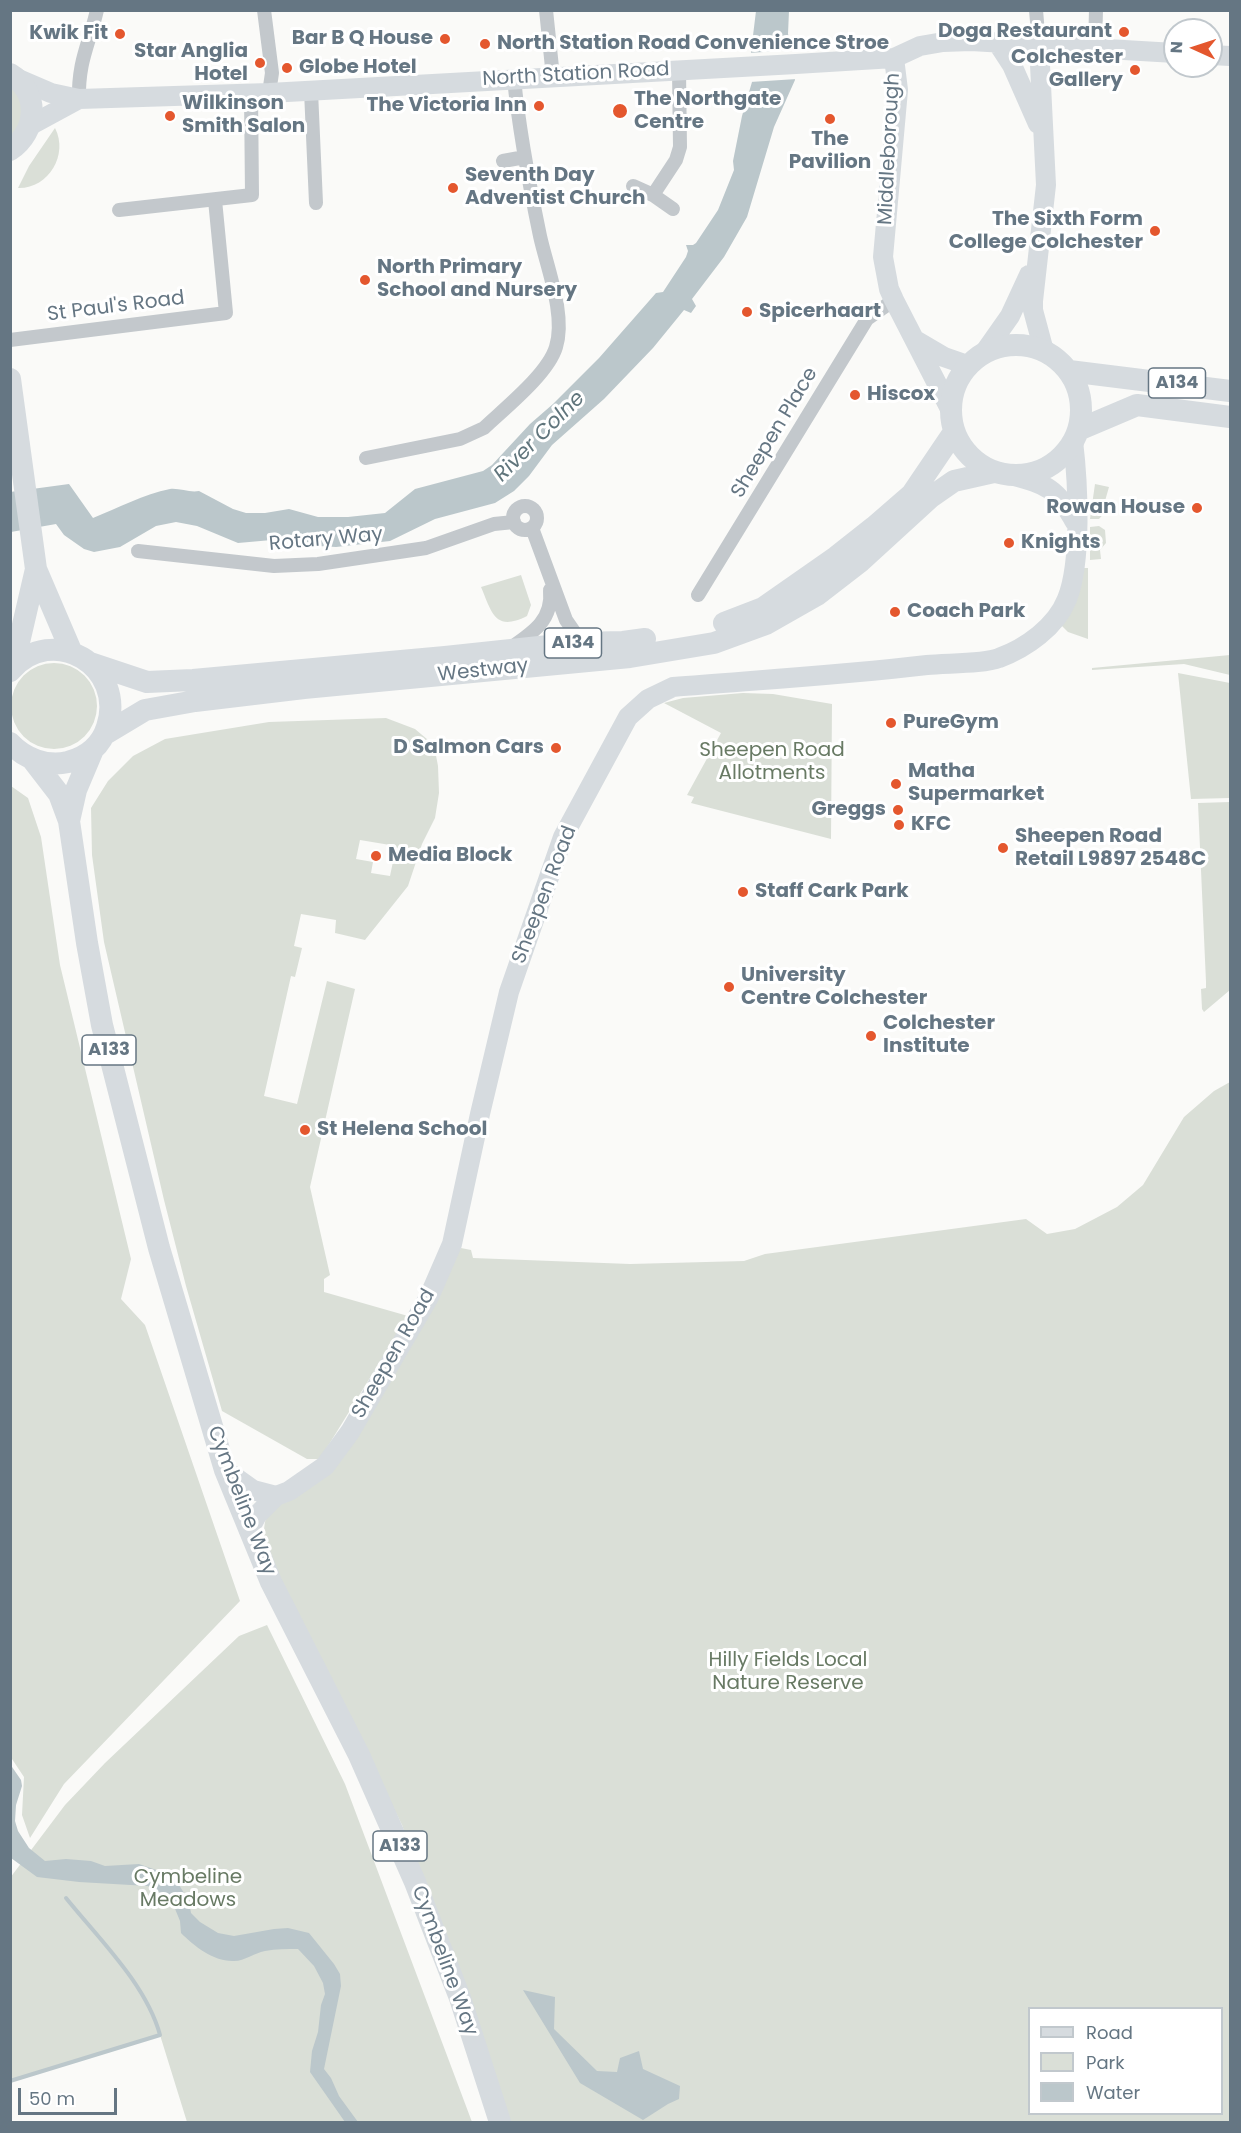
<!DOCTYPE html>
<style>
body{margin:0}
#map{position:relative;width:1241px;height:2133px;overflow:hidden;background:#fafaf8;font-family:Poppins,sans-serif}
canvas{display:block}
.frame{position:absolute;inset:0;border:12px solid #657683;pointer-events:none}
.legend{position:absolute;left:1028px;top:2007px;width:195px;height:108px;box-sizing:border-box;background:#fff;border:2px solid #c1c8cd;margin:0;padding:8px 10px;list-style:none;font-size:18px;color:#657683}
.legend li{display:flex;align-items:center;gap:12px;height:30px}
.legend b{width:30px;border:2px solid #c1c8cd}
.north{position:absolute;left:1163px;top:18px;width:60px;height:60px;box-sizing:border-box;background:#fff;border:2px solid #c1c8cd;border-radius:50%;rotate:273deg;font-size:16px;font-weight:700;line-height:24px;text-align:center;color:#657683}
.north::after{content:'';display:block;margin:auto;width:21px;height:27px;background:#e4572e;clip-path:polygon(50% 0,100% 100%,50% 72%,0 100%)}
.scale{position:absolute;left:18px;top:2088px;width:99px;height:27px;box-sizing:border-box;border:3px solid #657683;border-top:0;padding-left:8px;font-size:18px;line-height:21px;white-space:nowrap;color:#657683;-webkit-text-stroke:4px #fff;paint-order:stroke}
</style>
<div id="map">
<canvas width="1241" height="2133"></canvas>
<div class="frame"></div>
<ul class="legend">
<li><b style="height:8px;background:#d6dbdf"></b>Road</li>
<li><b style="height:16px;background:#dadfd7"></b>Park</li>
<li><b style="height:16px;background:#bbc7cb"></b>Water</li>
</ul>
<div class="north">N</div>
<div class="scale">50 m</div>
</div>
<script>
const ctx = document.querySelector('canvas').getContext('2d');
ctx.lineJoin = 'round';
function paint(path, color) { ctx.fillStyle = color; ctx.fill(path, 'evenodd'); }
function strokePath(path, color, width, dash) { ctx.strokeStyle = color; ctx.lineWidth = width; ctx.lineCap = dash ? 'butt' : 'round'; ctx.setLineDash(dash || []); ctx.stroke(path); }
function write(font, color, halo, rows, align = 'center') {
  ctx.font = font + ' Poppins,sans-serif'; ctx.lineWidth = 6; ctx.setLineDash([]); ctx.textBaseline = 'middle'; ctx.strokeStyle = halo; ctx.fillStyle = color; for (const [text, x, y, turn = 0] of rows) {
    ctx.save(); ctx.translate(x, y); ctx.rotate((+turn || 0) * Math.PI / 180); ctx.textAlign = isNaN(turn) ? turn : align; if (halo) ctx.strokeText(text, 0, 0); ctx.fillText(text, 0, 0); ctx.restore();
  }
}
const green = new Path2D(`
 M11,85c16,21 16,31 0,52z
 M55,128c14,27 -7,61 -37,60l11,-22z
 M1095,484l14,3 -4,14 1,10 -7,8h-9z
 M1099,526l6,4 1,13 -6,7 1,9 -11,1v-33z
 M1082,568h6v71l-20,-7 -10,-10z
 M521,575l10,30 -4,11c-32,16 -35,-3 -46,-29z
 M1230,655v20l-46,-11 -92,6v-2z
 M11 706a43 43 0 1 1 86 0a43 43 0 1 1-86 0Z
 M1178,673l52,10v115l-39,1z
 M743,693l30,1 59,10 -1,135 -140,-36 3,-6 -7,-2 34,-62 -57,-30 19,-5z
 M386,718l29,11 19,16 4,21 1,27 -4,25 -13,26 -14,42 -43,54 -30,-7 1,-13 -35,-6 -7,32 8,2 -7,29 -4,-1 -27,120 33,8 30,-123 28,8 -45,198 20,88 -6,4v13l84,24 -88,143h-13l-85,-48 -36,-125 -22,-86 -60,-258 -12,-87 -1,-47 17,-27 25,-25 32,-17 104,-17zM360,840l30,5 -1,6 6,1 -5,24 -19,-3 2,-11 -17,-3z
 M11,786l17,12 13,39 19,128 71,294 -10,40 24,26 95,276 -176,183 -34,54 -8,-23 2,-38 -14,-21z
 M1230,802v188l-26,22 -2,-3 -1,-20 5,-1v-6l-8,-179z
 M1230,1082v1040h-724l-104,-297 -138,-280c-1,-37 5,-38 36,-53l161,-244 10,2 2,8 157,6 114,-3 21,-7 261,-35 21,15 28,-5 42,-22 26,-22 41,-68 30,-26zM1030,2008h192v106h-192z
 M267,1625l78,159 127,338h-285l-27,-87 -149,46 -1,-203 55,-73 40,-42 134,-127z`);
const water = new Path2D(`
 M756,11h33l-1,23 5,15 2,31 -21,47 -27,90 -23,40 -32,42 4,7 -5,7 -7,-3 -31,38 -49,51 -52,46 -23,31 -15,15 -19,12 -60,16 -45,22 -54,6 -18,-1 -35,-7 -45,4 -41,-17 -21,-4 -20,4 -36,21 -26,5 -10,-3 -20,-14 -8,-11 -45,8 -1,-40 59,-8 24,34c25,-10 51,-24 77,-29 10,-1 20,4 29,2l34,18 13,4h19l24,-4 29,8h30l37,-4 30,-24 68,-18 9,-6 38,-41 23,-20 46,-46 57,-65 7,-1 23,-35 2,-6 -2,-6h7l3,-2 22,-33 16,-40 -1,-9 9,-45 10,-34 -1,-30z
 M10,1764l11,16 1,6 -6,19 -1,16 3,10 11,17 16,13 21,-2 25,2 14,5 34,-2 26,9 14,12 10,16 2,12 9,9 18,11 16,3 40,-7 14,-1 21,5 25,31 6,10 1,12 -17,83 7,9 8,18 19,26h-13l-35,-50 2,-21 6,-19 3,-27 4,-11 -2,-11 -9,-17 -16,-17c-11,0 -22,0 -33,2 -11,2 -20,10 -31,10 -20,1 -40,-15 -53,-28l-1,-12 -9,-22 -23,-13 -69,-4 -42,-5 -26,-19z
 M523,1990l32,7 -1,32 43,42 20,1 3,-14 19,-7 4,18 37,17 -1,13 -11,5 -25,16 -63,-37z`);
const pier = new Path2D(`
 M795,50l2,29 -47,3 -2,-29z`);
const stream = new Path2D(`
 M10,2081l150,-46c-14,-51 -61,-96 -94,-137`);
const street = new Path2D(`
 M264,10l8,63 -3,20
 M546,10l7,67
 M1036,10l3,35
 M1095,47l1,-37
 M311,91l5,112
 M79,99c-1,-38 10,-54 18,-89
 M503,161l22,-4
 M633,186l20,9 20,14
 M653,195l23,-35 4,-13 -1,-77
 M119,210l133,-15 -1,-102
 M10,340l216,-27 -11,-113
 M366,458l94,-19 24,-11c21,-20 64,-54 72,-81 10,-32 -9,-79 -16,-111 -11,-53 -21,-105 -26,-158
 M513 518a12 12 0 1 1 24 0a12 12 0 1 1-24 0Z
 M532,528l34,92 9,13 13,9
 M138,551l136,15 44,-2 108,-16 68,-24 20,-2
 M698,595l169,-276 27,-19
 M512,647c22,-15 41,-28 38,-57`);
const secondary = new Path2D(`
 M997,42l15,23 26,59
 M1039,45l7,140 -13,116v9l11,41
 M1211,55l19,1
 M894,58l4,32 -15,167 6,32 5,11 56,109
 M16,78l35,15 28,6 190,-6 527,-29 98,-6 26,-12 23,-4 28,-1 204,12
 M31,125l48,-26
 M915,340l29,17 23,8
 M984,353l26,-37 19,-41
 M1011,475c37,10 45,13 64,47
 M225,1470l28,20 23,6
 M249,1530l8,-15 19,-19 13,-5 36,-25 25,-34 79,-135 23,-53 28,-130 29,-122 54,-155 65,-120 20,-18 25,-12c85,-7 170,-12 254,-22 19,-2 57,-1 72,-7 27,-10 57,-31 68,-59 15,-37 11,-117 6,-158`);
const primary = new Path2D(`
 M10,74c30,18 28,57 0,76
 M951 410a65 65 0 1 1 130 0a65 65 0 1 1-130 0Z
 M1069,371l161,20
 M10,379l26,190 36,84
 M1078,430l59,-25 93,12
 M724,623l39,-15 73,-51 38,-30 38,-33 42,-62
 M90,663l57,19 46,-2 252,-23 132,-14 46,-1 22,-3
 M13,668l23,-99
 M10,671c43,-50 117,-4 97,56 -6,19 -20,30 -39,35 -21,5 -43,-3 -58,-19
 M105,734l40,-24 50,-9 109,-13 326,-31 84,-14 52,-19 51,-29 44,-34 70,-64 23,-16 40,-9
 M32,759l27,35 10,27 18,122 15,82 57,223 66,222 46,112 88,173 56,127 45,116 40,124
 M69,821l7,-31 16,-38`);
const markers = [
 [1124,32,6,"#e4572e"],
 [120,34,6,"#e4572e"],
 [445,39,6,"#e4572e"],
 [485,44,6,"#e4572e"],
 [260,63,6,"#e4572e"],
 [287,68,6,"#e4572e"],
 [1135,70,6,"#e4572e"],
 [539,106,6,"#e4572e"],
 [620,111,8,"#e4572e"],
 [170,116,6,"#e4572e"],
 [830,119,6,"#e4572e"],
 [453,188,6,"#e4572e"],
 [1155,231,6,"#e4572e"],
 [365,280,6,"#e4572e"],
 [747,312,6,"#e4572e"],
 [855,395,6,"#e4572e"],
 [1197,508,6,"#e4572e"],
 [1009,543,6,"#e4572e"],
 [895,612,6,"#e4572e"],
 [891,723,6,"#e4572e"],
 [556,748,6,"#e4572e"],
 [896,784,6,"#e4572e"],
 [898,810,6,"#e4572e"],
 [899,825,6,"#e4572e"],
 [1003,848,6,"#e4572e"],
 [376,856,6,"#e4572e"],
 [743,892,6,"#e4572e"],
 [729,987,6,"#e4572e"],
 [871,1036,6,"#e4572e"],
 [305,1130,6,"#e4572e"]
];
const shields = [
 [1177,383,57],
 [573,643,57],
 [109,1050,54],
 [400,1846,54]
];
const shieldNames = [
 ["A134",1177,383],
 ["A134",573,643],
 ["A133",109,1050],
 ["A133",400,1846]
];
const poiNames = [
 ["Doga Restaurant",1112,32,"right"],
 ["Kwik Fit",108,34,"right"],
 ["Bar B Q House",433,39,"right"],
 ["North Station Road Convenience Stroe",497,44],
 ["Star Anglia",248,52,"right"],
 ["Hotel",248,75,"right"],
 ["Colchester",1123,58,"right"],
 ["Gallery",1123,81,"right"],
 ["Globe Hotel",299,68],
 ["The Northgate",634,100],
 ["Centre",634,123],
 ["Wilkinson",182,104],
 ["Smith Salon",182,127],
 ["The Victoria Inn",527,106,"right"],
 ["The",830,140,"center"],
 ["Pavilion",830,163,"center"],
 ["Seventh Day",465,176],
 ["Adventist Church",465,199],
 ["The Sixth Form",1143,220,"right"],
 ["College Colchester",1143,243,"right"],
 ["North Primary",377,268],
 ["School and Nursery",377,291],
 ["Spicerhaart",759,312],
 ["Hiscox",867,395],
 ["Rowan House",1185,508,"right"],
 ["Knights",1021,543],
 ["Coach Park",907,612],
 ["PureGym",903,723],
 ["D Salmon Cars",544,748,"right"],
 ["Matha",908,772],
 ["Supermarket",908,795],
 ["Greggs",886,810,"right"],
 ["KFC",911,825],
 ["Sheepen Road",1015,837],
 ["Retail L9897 2548C",1015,860],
 ["Media Block",388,856],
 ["Staff Cark Park",755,892],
 ["University",741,976],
 ["Centre Colchester",741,999],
 ["Colchester",883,1024],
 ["Institute",883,1047],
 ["St Helena School",317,1130]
];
const streetNames = [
 ["North Station Road",576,75,-3],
 ["Middleborough",890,149,-87],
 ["St Paul's Road",116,307,-7],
 ["Sheepen Place",775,433,-59],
 ["Rotary Way",326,540,-5],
 ["Westway",483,671,-6],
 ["Sheepen Road",545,895,-69],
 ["Sheepen Road",394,1354,-60],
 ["Cymbeline Way",241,1501,69],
 ["Cymbeline Way",444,1961,70]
];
const parkNames = [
 ["Sheepen Road",772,751],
 ["Allotments",772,774],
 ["Hilly Fields Local",788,1661],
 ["Nature Reserve",788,1684],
 ["Cymbeline",188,1878],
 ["Meadows",188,1901]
];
const waterNames = [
 ["River Colne",540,437,-45]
];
paint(green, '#dadfd7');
paint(water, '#bbc7cb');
paint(pier, '#fafaf8');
strokePath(stream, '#bbc7cb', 4);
strokePath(street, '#c3c8cc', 14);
strokePath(secondary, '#d6dbdf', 20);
strokePath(primary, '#d6dbdf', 22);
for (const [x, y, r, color] of markers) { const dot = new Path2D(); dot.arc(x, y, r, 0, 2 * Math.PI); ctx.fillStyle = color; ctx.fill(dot); strokePath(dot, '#fff', 2); }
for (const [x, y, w] of shields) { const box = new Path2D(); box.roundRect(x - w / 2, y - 15, w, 30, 4.5); ctx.fillStyle = '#fff'; ctx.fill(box); strokePath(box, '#657683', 1.5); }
write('bold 18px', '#657683', null, shieldNames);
write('bold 20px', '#657683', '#fff', poiNames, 'left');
write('20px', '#657683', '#fff', streetNames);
write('20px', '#687a64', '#fff', parkNames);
write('italic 21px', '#60757c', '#fff', waterNames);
</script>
